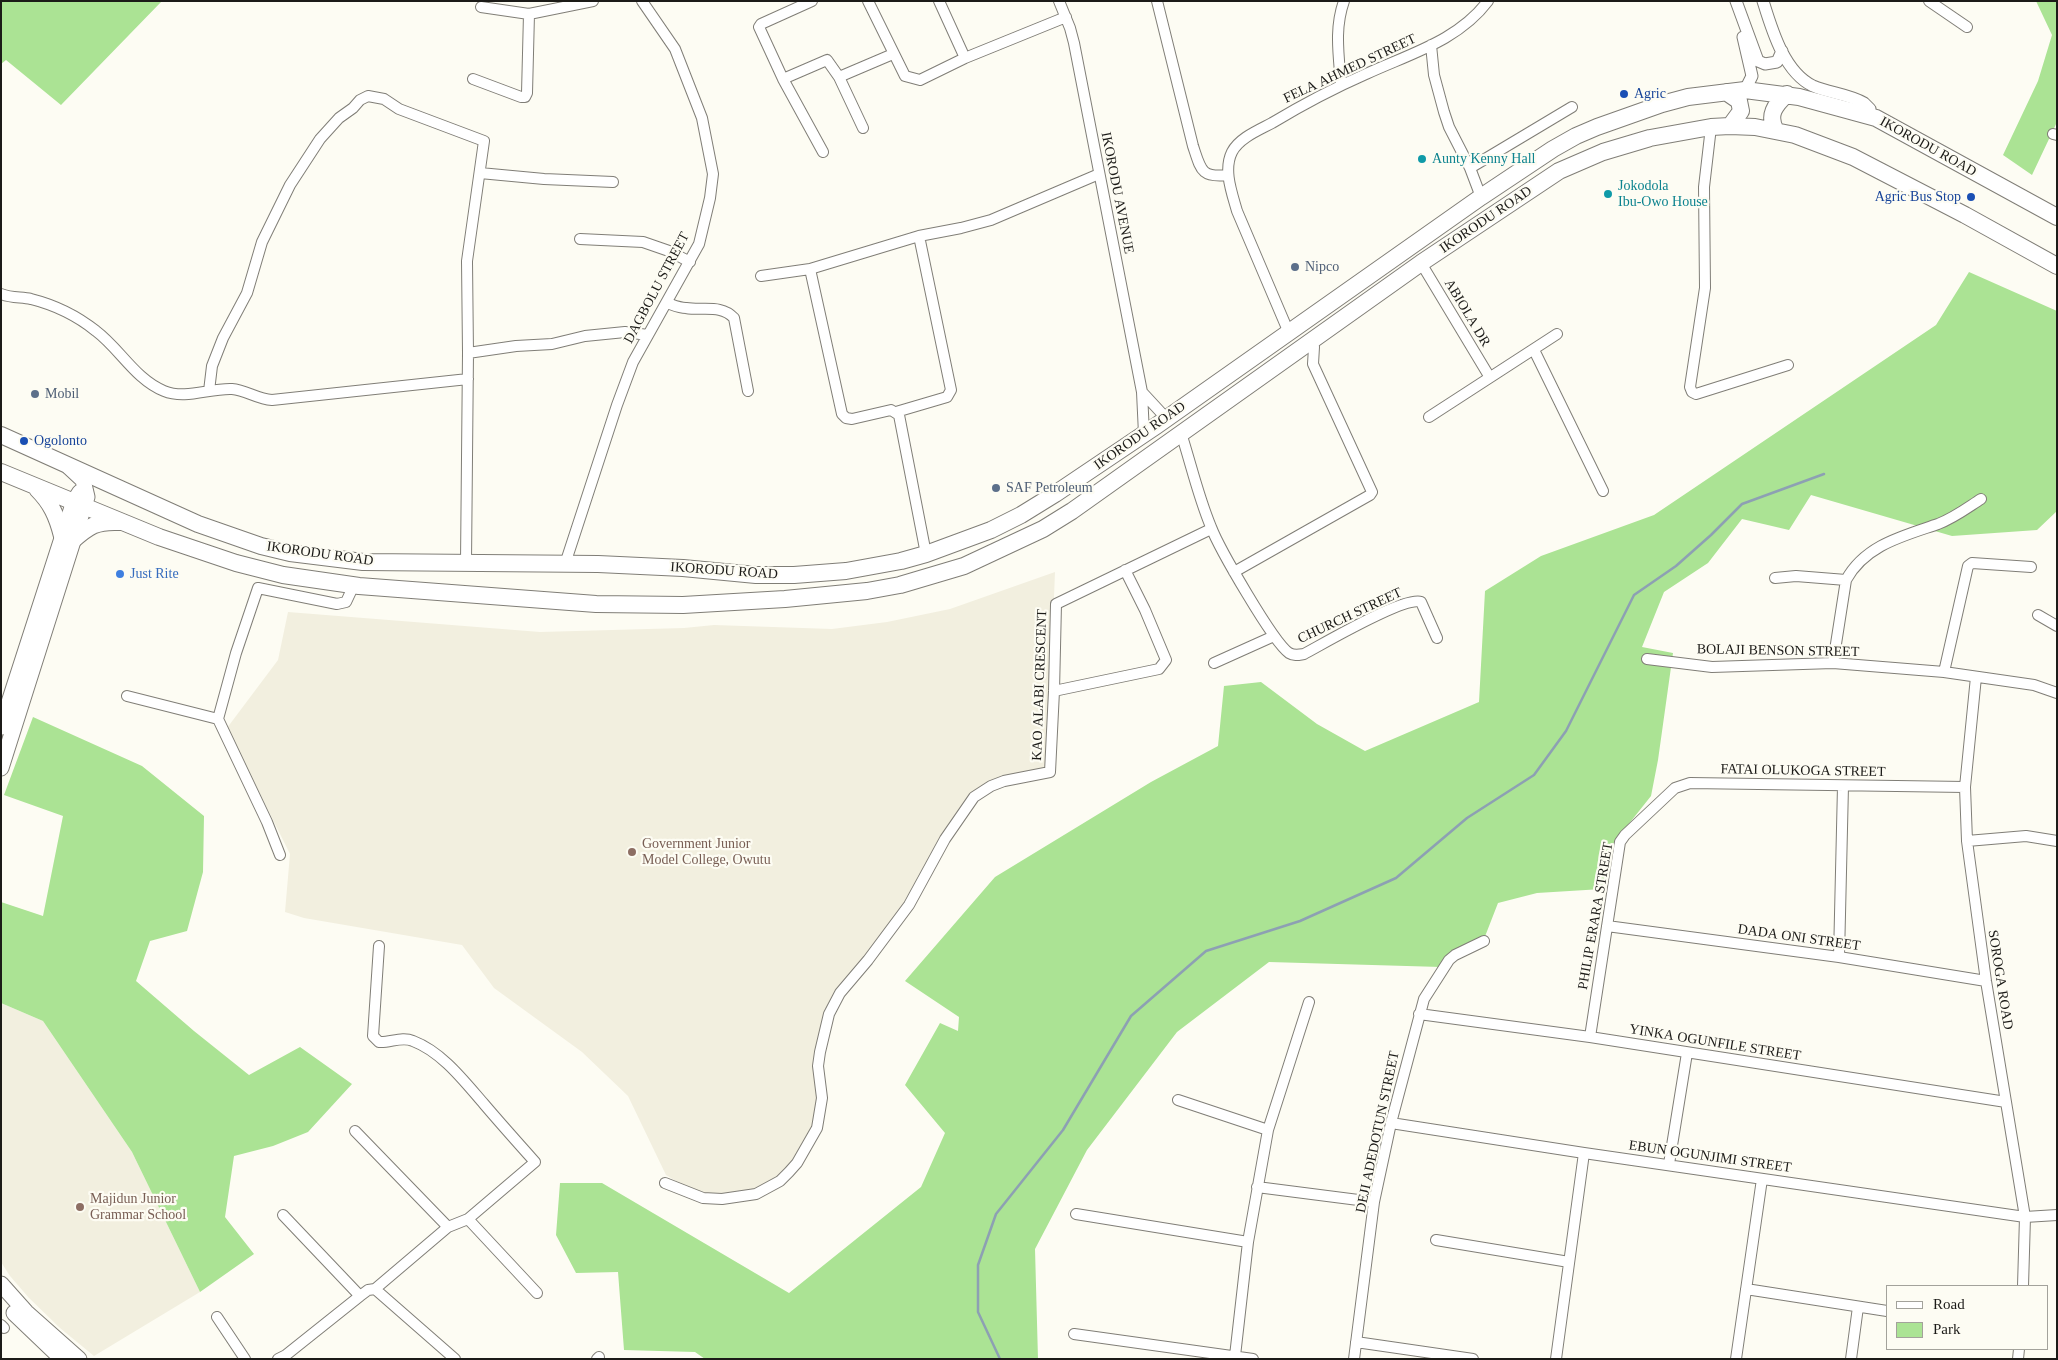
<!DOCTYPE html>
<style>
body{margin:0}
#map{position:relative;width:2058px;height:1360px;overflow:hidden;background:#fdfcf3;font-family:"Times New Roman",serif}
canvas{display:block}
.frame{position:absolute;inset:0;border:2px solid #1c1b18;pointer-events:none}
.legend{position:absolute;left:1886px;top:1285px;width:162px;height:65px;box-sizing:border-box;background:#fdfcf3;border:1px solid #a3a29b;margin:0;padding:6px 9px;list-style:none;font-size:15px;color:#1c1b18}
.legend li{display:flex;align-items:center;gap:10px;height:25px}
.legend b{width:25px;border:1px solid #a3a29b}
</style>
<div id="map">
<canvas width="2058" height="1360"></canvas>
<div class="frame"></div>
<ul class="legend">
<li><b style="height:6px;background:#fff"></b>Road</li>
<li><b style="height:14px;background:#abe394"></b>Park</li>
</ul>
</div>
<script>
const ctx = document.querySelector('canvas').getContext('2d');
ctx.lineJoin = 'round';
function paint(path, color) { ctx.fillStyle = color; ctx.fill(path, 'evenodd'); }
function strokePath(path, color, width, dash) { ctx.strokeStyle = color; ctx.lineWidth = width; ctx.lineCap = dash ? 'butt' : 'round'; ctx.setLineDash(dash || []); ctx.stroke(path); }
function write(font, color, halo, rows, align = 'center') {
  ctx.font = font + ' "Times New Roman",serif'; ctx.lineWidth = 4.5; ctx.setLineDash([]); ctx.textBaseline = 'middle'; ctx.strokeStyle = halo; ctx.fillStyle = color; for (const [text, x, y, turn = 0] of rows) {
    ctx.save(); ctx.translate(x, y); ctx.rotate((+turn || 0) * Math.PI / 180); ctx.textAlign = isNaN(turn) ? turn : align; if (halo) ctx.strokeText(text, 0, 0); ctx.fillText(text, 0, 0); ctx.restore();
  }
}
const built = new Path2D(`
 M1055,572l-8,199 -60,12 -22,18 -54,94 -83,114 -10,94 -6,25 -11,23 -13,18 -16,13 -20,9 -21,3 -25,-1 -24,-8 -16,-10 -38,-79 -46,-44 -88,-64 -32,-43 -158,-27 -19,-6 5,-58 -63,-126 51,-68 10,-48 252,20 144,-4 30,-3 118,4 55,-7 63,-13z
 M1,1003l42,18 89,131 68,140 -106,64 -34,-28 -31,-30 -19,-22 -9,-14z`);
const green = new Path2D(`
 M1,1h161l-101,104 -55,-45 -5,4z
 M2036,1h21v121l-25,53 -29,-20 35,-74 14,-46z
 M1969,272l88,39v200l-20,19 -85,6 -141,-41 -22,35 -47,-11 -34,44 -44,29 -22,55 31,6 -15,107 -7,36 -39,49 -10,44 -65,4 -39,10 -14,36 -43,28 -172,-5 -92,70 -90,118 -52,99 3,110h-333l-10,-7 -71,-2 -6,-78 -42,1 -20,-38 4,-52h42l187,110 132,-106 24,-54 -40,-48 35,-62 18,8 1,-14 -54,-36 90,-104 156,-95 67,-36 6,-60 37,-4 56,42 48,27 114,-49 6,-111 56,-35 113,-41 282,-190z
 M33,717l109,49 62,50 -1,56 -16,59 -37,10 -14,40 58,50 55,44 51,-28 52,37 -44,48 -35,14 -39,10 -9,61 29,37 -54,38 -68,-140 -89,-131 -42,-18v-101l42,14 20,-100 -59,-21z`);
const stream = new Path2D(`
 M1000,1359l-22,-47v-47l18,-51 67,-84 68,-114 75,-65 94,-30 96,-43 71,-60 67,-43 32,-44 68,-136 42,-29 35,-31 31,-31 82,-30`);
const minor = new Path2D(`
 M812,1l-51,23 -2,3 24,52 40,73
 M868,1l37,75 15,4 45,-22 101,-41
 M939,1l26,57
 M1059,1l11,27 4,15 68,349 2,42
 M1157,1l36,145c8,24 8,32 35,29
 M1929,1l38,26
 M481,7l48,7 64,-13
 M1431,45l3,30 10,37 5,15 21,41 11,29
 M839,77l24,51
 M473,79l48,18h4l2,-4 2,-79
 M783,79l44,-19 12,17 54,-23
 M1341,85c-2,-29 -7,-56 3,-84
 M1711,127l-7,60 1,101 -15,99 2,5 4,2 92,-29
 M2053,134l4,1
 M1470,168l102,-61
 M480,173l64,6 69,3
 M580,239l63,3 26,9 21,11
 M1421,263l68,113
 M810,269l32,145 4,4 6,1 39,-9 8,5 27,139
 M761,276l49,-7 109,-33 42,-8 30,-8 108,-46
 M1,294c10,4 20,3 30,5 24,6 45,16 65,32 24,18 39,48 68,60 22,9 45,-3 68,-2 14,1 25,10 40,11l196,-21
 M667,303c6,2 12,5 19,5 17,3 35,-4 48,10l14,73
 M1289,333l-52,-122c-5,-18 -14,-41 -5,-59 7,-14 27,-22 40,-29 30,-18 62,-35 94,-49 43,-20 92,-33 122,-73
 M1534,350l69,141
 M468,353l48,-7 36,-2 33,-8 40,-4 23,3
 M209,391l3,-25 11,-28 24,-45 15,-51 28,-57 30,-46 19,-21 14,-10 7,-8 8,-4 16,3 15,10 85,32 -17,120 1,92 -2,209
 M1142,392l24,26
 M896,412l51,-15 4,-7 -32,-154
 M1429,417l128,-83
 M1181,433c10,31 17,63 30,94 8,21 62,115 78,126 5,3 9,2 15,1 19,-10 100,-58 117,-52l16,36
 M565,564l52,-159 16,-43 66,-118 11,-46 3,-24 -11,-56 -27,-69 -33,-48
 M1234,572l136,-77 2,-3 -59,-128 1,-17 -3,-7
 M1775,578l21,-2 50,4c19,-35 57,-44 92,-56 16,-6 29,-16 43,-25
 M2038,615l19,11
 M1647,659l65,8 121,-4 111,9 90,13 23,8
 M1214,663l60,-27
 M1833,663l13,-83
 M1944,672l24,-106 4,-3 59,4
 M1976,677l-11,110 2,54 19,140 39,236 -2,69
 M1054,691l105,-22 7,-9 -21,-50 -20,-40
 M127,696l91,23 18,-66 22,-65 79,16 9,-2 8,-17
 M218,719l49,103 13,33
 M1967,841l59,-5 31,5
 M1607,926l232,31 147,24
 M1839,957l4,-171
 M1419,1014l171,23 416,65
 M1590,1037l30,-195 5,-7 50,-47 15,-5 275,4
 M1178,1100l90,30
 M1391,1123l193,30 441,64 32,-2
 M355,1131l93,96
 M1669,1164l18,-111
 M665,1183l38,15 19,1 34,-5 24,-13 9,-9 8,-9 20,-35 5,-30 -4,-32 2,-14 9,-38 11,-21 28,-33 41,-55 36,-66 29,-42 17,-11 13,-5 46,-9 4,-81 2,-87 155,-75
 M1257,1187l117,15
 M1076,1214l172,28
 M283,1215l77,81
 M468,1219l69,74
 M1436,1240l133,22
 M375,1289l80,70
 M1746,1289l141,22
 M217,1317l28,42
 M1,1325l3,3
 M1074,1334l179,25
 M1356,1342l117,17
 M1235,1356l13,-114 20,-112 41,-128
 M278,1359l8,-4 74,-59 8,-6 7,-1 73,-62 20,-8 67,-57c-17,-19 -34,-38 -51,-58 -20,-23 -42,-52 -71,-63 -11,-5 -23,2 -34,1l-6,-6 6,-90
 M597,1359l2,-2
 M1354,1359l20,-157 17,-79 33,-124 25,-39 6,-5 29,-14
 M1556,1359l28,-206
 M1736,1359l26,-180
 M1851,1359l7,-52
 M2018,1359l1,-10`);
const tertiary = new Path2D(`
 M1736,1l22,60 7,3 12,-2 5,-11
 M1763,1c9,29 21,71 50,85 16,7 35,8 51,17l6,6 -1,7
 M1743,37l9,39 -7,14`);
const primary = new Path2D(`
 M1,727l73,-226 6,-9
 M1,768l86,-271 -4,-17 -14,-13
 M1,1284l25,28 53,47
 M14,1313l48,46`);
const trunk = new Path2D(`
 M1726,92l13,9 2,10 -11,15
 M1776,131c-9,-16 -1,-26 11,-37
 M1,435l197,89 63,22 29,7 73,9 235,2 85,4 73,7h38l52,-4 55,-10 25,-7 65,-24 30,-15 34,-21 101,-68 325,-229 72,-48 23,-13 21,-9 65,-23 26,-7 57,-7 54,7 77,21 181,99
 M1,472l158,65 77,26 47,12 76,11 237,18 87,1 102,-6 82,-8 33,-6 64,-19 79,-37 29,-18 349,-248 138,-92 44,-19 47,-14 61,-11 19,-1 25,1 40,8 58,22 112,58 92,51
 M37,489c14,14 20,27 25,47
 M72,541c17,-15 24,-20 47,-19`);
const markers = [
 [1624,94,5,"#1a4fb4"],
 [1422,159,5,"#0f9aa8"],
 [1608,194,5,"#0f9aa8"],
 [1971,197,5,"#1a4fb4"],
 [1295,267,5,"#5c6f8a"],
 [35,394,5,"#5c6f8a"],
 [24,441,5,"#1a4fb4"],
 [996,488,5,"#5c6f8a"],
 [120,574,5,"#3f7fe0"],
 [632,852,5,"#8d6e63"],
 [80,1207,5,"#8d6e63"]
];
const streetNames = [
 ["FELA AHMED STREET",1350,69,-25],
 ["IKORODU ROAD",1928,147,29],
 ["IKORODU AVENUE",1117,193,79],
 ["IKORODU ROAD",1486,220,-34],
 ["DAGBOLU STREET",657,288,-62],
 ["ABIOLA DR",1467,313,59],
 ["IKORODU ROAD",1140,436,-35],
 ["IKORODU ROAD",320,554,8],
 ["IKORODU ROAD",724,571,4],
 ["CHURCH STREET",1350,616,-25],
 ["BOLAJI BENSON STREET",1778,651,1],
 ["KAO ALABI CRESCENT",1040,685,-88],
 ["FATAI OLUKOGA STREET",1803,771,1],
 ["PHILIP ERARA STREET",1596,916,-80],
 ["DADA ONI STREET",1799,938,8],
 ["SOROGA ROAD",2000,980,81],
 ["YINKA OGUNFILE STREET",1715,1043,9],
 ["DEJI ADEDOTUN STREET",1378,1132,-78],
 ["EBUN OGUNJIMI STREET",1710,1157,8]
];
const transitNames = [
 ["Agric",1634,94],
 ["Agric Bus Stop",1961,197,"right"],
 ["Ogolonto",34,441]
];
const cultureNames = [
 ["Aunty Kenny Hall",1432,159],
 ["Jokodola",1618,186],
 ["Ibu-Owo House",1618,202]
];
const serviceNames = [
 ["Nipco",1305,267],
 ["Mobil",45,394],
 ["SAF Petroleum",1006,488]
];
const shopNames = [
 ["Just Rite",130,574]
];
const educationNames = [
 ["Government Junior",642,844],
 ["Model College, Owutu",642,860],
 ["Majidun Junior",90,1199],
 ["Grammar School",90,1215]
];
paint(built, '#f2efdf');
paint(green, '#abe394');
strokePath(stream, '#8da0b3', 2.5);
strokePath(minor, '#807e77', 12);
strokePath(tertiary, '#807e77', 13);
strokePath(primary, '#807e77', 17);
strokePath(trunk, '#807e77', 18);
strokePath(minor, '#fff', 10);
strokePath(tertiary, '#fff', 11);
strokePath(primary, '#fff', 15);
strokePath(trunk, '#fff', 16);
for (const [x, y, r, color] of markers) { const dot = new Path2D(); dot.arc(x, y, r, 0, 2 * Math.PI); ctx.fillStyle = color; ctx.fill(dot); strokePath(dot, '#fdfcf3', 2); }
write('14px', '#1c1b18', '#fdfcf3', streetNames);
write('14px', '#164399', '#fdfcf3', transitNames, 'left');
write('14px', '#0d838f', '#fdfcf3', cultureNames, 'left');
write('14px', '#4e5e75', '#fdfcf3', serviceNames, 'left');
write('14px', '#366cbe', '#fdfcf3', shopNames, 'left');
write('14px', '#785e54', '#fdfcf3', educationNames, 'left');
</script>
